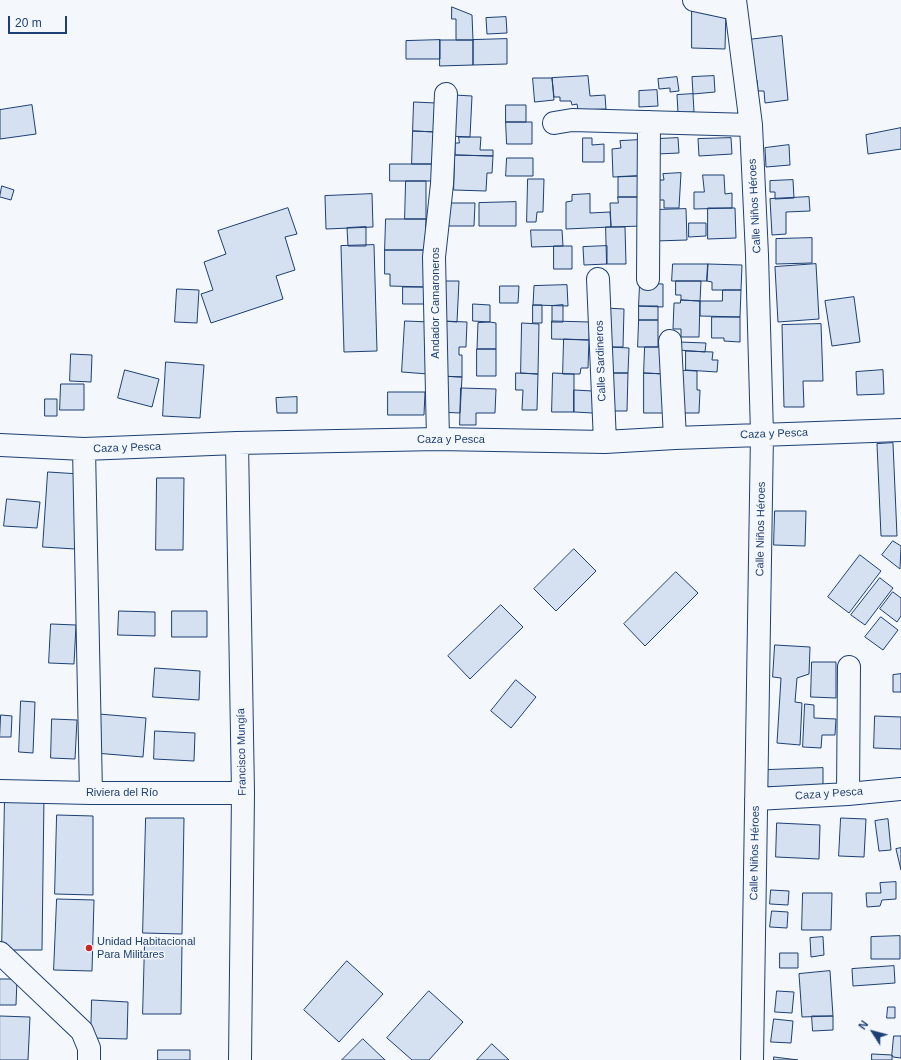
<!DOCTYPE html>
<meta charset="utf-8">
<style>
body{margin:0}
#map{position:relative;width:901px;height:1060px;overflow:hidden;background:#f4f7fb;font-family:Helvetica,sans-serif}
canvas{display:block}
.north{position:absolute;left:853px;top:1012px;width:40px;height:40px;-webkit-text-stroke:3px #f4f7fb;paint-order:stroke;rotate:306deg;font-size:11px;font-weight:700;line-height:16px;text-align:center;color:#1d3f73}
.north::after{content:'';display:block;margin:auto;width:14px;height:18px;background:#1d3f73;clip-path:polygon(50% 0,100% 100%,50% 72%,0 100%)}
.scale{position:absolute;left:8px;top:16px;width:59px;height:18px;box-sizing:border-box;border:2px solid #1d3f73;border-top:0;padding-left:5px;font-size:12px;line-height:14px;white-space:nowrap;color:#1d3f73;-webkit-text-stroke:3px #f4f7fb;paint-order:stroke}
</style>
<div id="map">
<canvas width="901" height="1060"></canvas>
<div class="north">N</div>
<div class="scale">20 m</div>
</div>
<script>
const ctx = document.querySelector('canvas').getContext('2d');
ctx.lineJoin = 'round';
function paint(path, color) { ctx.fillStyle = color; ctx.fill(path, 'evenodd'); }
function strokePath(path, color, width, dash) { ctx.strokeStyle = color; ctx.lineWidth = width; ctx.lineCap = dash ? 'butt' : 'round'; ctx.setLineDash(dash || []); ctx.stroke(path); }
function write(font, color, halo, rows, align = 'center') {
  ctx.font = font + ' Helvetica,sans-serif'; ctx.lineWidth = 3; ctx.setLineDash([]); ctx.textBaseline = 'middle'; ctx.strokeStyle = halo; ctx.fillStyle = color; for (const [text, x, y, turn = 0] of rows) {
    ctx.save(); ctx.translate(x, y); ctx.rotate((+turn || 0) * Math.PI / 180); ctx.textAlign = isNaN(turn) ? turn : align; if (halo) ctx.strokeText(text, 0, 0); ctx.fillText(text, 0, 0); ctx.restore();
  }
}
const building = new Path2D(`
 M452,7l20,8 1,25h-17v-21h-4z
 M692,9h34l-1,40 -33,-1z
 M506,17l1,16 -20,1 -1,-16z
 M782,36l6,64 -23,3 -1,-12h-6l-1,-11 -6,1 -4,-41z
 M507,39v25l-34,1v-25z
 M440,40v19h-34v-18z
 M440,40h33v25l-33,1z
 M588,76l2,20 15,-1 1,14 -28,1 -1,-6 -5,1 -1,-4h-11v-4h-6l-2,-19z
 M714,76l1,16 -22,2 -1,-17z
 M677,77l2,14 -9,1v-4l-11,1 -1,-10z
 M533,78h19l2,22 -19,2z
 M657,90l1,16 -19,1v-16z
 M693,94l1,18 -16,1 -1,-18z
 M455,95l17,1 -2,41 -22,-1z
 M414,102l22,1v29l-23,-1z
 M32,105l4,29 -36,5v-29z
 M506,105h20v17h-20z
 M506,122h26v22h-25z
 M901,128v21l-33,5 -2,-19z
 M413,131l23,1v32h-24z
 M459,137h22l-1,13h13v6l-38,-1v-12h4z
 M583,138h9v7l12,-1v18h-21z
 M678,138l1,15 -22,1v-15z
 M731,138l1,16 -33,2 -1,-17z
 M640,140v36l-27,1 -1,-28 9,-1 -1,-7z
 M789,145l1,20 -24,2 -1,-19z
 M455,155l38,1 -1,17h-5l-1,18 -32,-1z
 M507,158h26v18h-27z
 M390,164h46l-1,17h-45z
 M681,173l-2,35h-15v-8h-6l-1,-20h7l-1,-6z
 M703,175h21l1,19 7,-1v15l-38,1v-17h10z
 M640,176l1,21h-23v-20z
 M528,179h16l-1,33h-6l-1,10h-9z
 M793,180l1,18 -19,1v-7h-5v-11z
 M406,181h20v38h-21z
 M2,186l12,4 -3,10 -11,-3z
 M372,194l1,33 -47,2 -1,-33z
 M590,194v19l20,-1 1,15 -45,2v-27l6,-1v-6z
 M618,197h23l1,29 -31,1 -1,-24h8z
 M809,197l1,14 -24,1v22l-14,1 -2,-36z
 M516,202v24h-37v-23z
 M446,203h29l-1,23h-28z
 M288,208l9,26 -12,3 10,33 -19,6 7,23 -72,24 -10,-29 12,-4 -9,-28 22,-8 -8,-23z
 M708,208h27l1,30 -28,1z
 M686,209l1,31 -32,1 -1,-31z
 M386,219h40l-1,31h-40z
 M689,223h17v13l-17,1z
 M366,227v19h-18l-1,-18z
 M606,227h19l1,37h-19z
 M531,230h31l1,16 -31,1z
 M812,238v25l-36,1v-25z
 M374,245l3,106 -33,1 -3,-106z
 M554,246h18v23h-18z
 M607,246v18l-23,1 -1,-18z
 M385,250h40v37l-35,-1v-12h-5z
 M673,264h35l-1,17h-35z
 M708,264l34,1 -1,25h-29v-8l-5,-1z
 M816,264l3,55 -41,3 -3,-55z
 M438,281h21l-2,41 -15,-1z
 M676,281h25l-1,20 -19,-1v-5h-5z
 M640,283l23,1v23l-24,-1z
 M567,285l1,21 -35,-1 1,-19z
 M500,286h19l-1,17h-18z
 M403,287h22v17h-22z
 M177,289l22,1 -2,33 -22,-1z
 M723,290h18l-1,27 -40,-1v-15h22z
 M854,297l6,45 -28,4 -7,-45z
 M681,300l19,1 -1,36h-18v-8h-8l1,-26h6z
 M473,304l17,1v17l-17,-1z
 M533,305h9v18h-9z
 M563,305v17h-11v-16z
 M639,306h19v14h-19z
 M605,308l19,1 -1,38h-19z
 M712,317h28v25l-16,-1v-3h-12z
 M639,320h19v27h-20z
 M405,321l26,1 -3,52 -26,-2z
 M442,321l25,1 -1,25h-7v8h3v22l-23,-1z
 M552,321l38,1 -1,18 -37,-1z
 M490,322l6,1v26h-19l1,-26z
 M522,323l17,1 -1,50 -17,-1z
 M821,324l2,57h-20l1,26h-20l-2,-82z
 M564,339l25,1 -1,28h-7l-1,6h-17z
 M679,342l27,1 -1,9 -27,-2z
 M611,347l18,1 -1,25h-17z
 M645,347h21l-1,27 -21,-1z
 M477,349h19v27h-19z
 M686,351l27,1 -1,8h6l-1,12 -31,-2z
 M71,354l21,1 -1,27 -21,-1z
 M166,362l38,3 -4,53 -37,-2z
 M125,370l34,9 -7,28 -34,-9z
 M677,370l20,1v19h3l-1,23h-19z
 M883,370l1,24 -27,1 -1,-23z
 M516,373l22,1 -1,36h-15l1,-20h-7z
 M553,373l21,1v38h-22z
 M611,373h17l-1,38h-17z
 M644,373l21,1v39h-21z
 M439,376l23,1 -2,36 -22,-1z
 M61,384h23v26h-24z
 M461,388l35,1 -1,24h-19v12h-16z
 M574,390l19,1v22l-19,-1z
 M388,392h37l-1,23h-36z
 M297,397v16h-20l-1,-15z
 M45,399h12v17h-12z
 M893,443l4,93h-16l-4,-92z
 M48,472l32,2 -5,75 -32,-2z
 M157,478h27l-1,72h-27z
 M7,499l33,3 -3,26 -33,-2z
 M775,511h31l-1,35 -31,-1z
 M893,541l8,5 -1,23 -18,-14z
 M574,549l22,22 -40,40 -22,-22z
 M860,555l21,16 -32,42 -21,-16z
 M676,572l22,21 -53,53 -21,-22z
 M880,578l13,10 -28,37 -14,-10z
 M893,592l8,6v18l-4,6 -17,-13z
 M501,605l22,22 -53,52 -22,-23z
 M119,611l36,1v24l-37,-1z
 M172,611h35v26h-35z
 M881,617l17,13 -15,20 -18,-13z
 M51,624l25,1 -2,39 -25,-1z
 M775,645l35,2 -1,27 -12,4 -2,24 7,1 -2,42 -23,-2 4,-65 -8,-1z
 M812,662h24v36l-25,-1z
 M155,668l45,3 -1,29 -46,-3z
 M901,674v18h-8v-17z
 M516,680l20,17 -25,31 -20,-17z
 M21,701l14,1 -2,51 -14,-1z
 M805,704l9,1v13l22,1 -1,16h-13l-1,13 -18,-1z
 M99,714l47,4 -3,39 -48,-4z
 M1,715l11,1 -1,21h-11z
 M875,716l26,1v32l-27,-1z
 M52,719l25,1 -2,39 -24,-1z
 M155,731l40,2 -1,28 -40,-2z
 M823,768v18l-56,1v-17z
 M5,794l39,1 -2,155h-40z
 M57,815l36,1v79l-38,-1z
 M146,818h38l-2,116 -39,-1z
 M841,818l25,1 -2,38 -25,-1z
 M888,819l3,31 -12,1 -4,-30z
 M777,823l43,2 -1,34 -43,-2z
 M901,848v22l-5,-21z
 M896,882v17l-14,1 -2,6 -13,1 -1,-14h15l-1,-10z
 M771,890l18,1 -1,14 -18,-1z
 M803,893h29l-1,37h-29z
 M57,899l37,1 -2,71 -38,-1z
 M772,911l16,1 -1,16 -17,-1z
 M900,936v23h-29v-22z
 M823,937l1,18 -13,2 -1,-19z
 M145,942l37,1 -1,71h-38z
 M780,953h18v15h-18z
 M347,961l36,33 -44,48 -35,-32z
 M894,966l1,17 -42,3 -1,-17z
 M830,971l3,45 -31,1 -3,-43z
 M0,979h17l-1,26h-16z
 M429,991l34,31 -34,38h-17l-25,-22z
 M777,991l17,1 -2,21 -17,-1z
 M92,1000l36,2 -1,37 -36,-1z
 M888,1007h7v11h-8z
 M0,1016l30,1 -2,43h-28z
 M812,1016h21v14l-20,1z
 M774,1019l19,2 -2,22 -20,-1z
 M894,1036h7v22l-8,-1 -1,-2z
 M363,1039l22,21h-43z
 M492,1044l17,16h-32z
 M158,1050h32v10h-32z
 M872,1054l20,1v5h-20z
 M774,1057l24,3h-24z`);
const minor = new Path2D(`
 M694,0l42,9
 M735,0l16,125 6,130 5,179 -10,626
 M554,123l18,-3 179,5
 M598,279l7,163
 M648,279l1,-157
 M670,341l5,97
 M438,439l-4,-182 8,-73 4,-90
 M237,443l6,350 -3,267
 M0,445l84,4 153,-6 201,-4 167,3 70,-4 226,-8
 M84,449l7,344
 M0,791l91,2h152
 M848,794l1,-127
 M756,799l92,-5 53,-5
 M0,953l82,78 7,17v12`);
const markers = [
 [89,948,4,"#c62828"]
];
const streetNames = [
 ["Calle Niños Héroes",755,206,-93],
 ["Andador Camaroneros",436,303,-90],
 ["Calle Sardineros",601,361,-92],
 ["Caza y Pesca",774,434,-2],
 ["Caza y Pesca",451,440],
 ["Caza y Pesca",127,448,-2],
 ["Calle Niños Héroes",761,529,-89],
 ["Francisco Mungía",242,752,-91],
 ["Riviera del Río",122,793],
 ["Caza y Pesca",829,794,-4],
 ["Calle Niños Héroes",755,853,-89]
];
const poiNames = [
 ["Unidad Habitacional",97,942],
 ["Para Militares",97,955]
];
paint(building, '#d5e0f0');
strokePath(building, '#1d3f73', 1);
strokePath(minor, '#1d3f73', 24);
strokePath(minor, '#f4f7fb', 22);
for (const [x, y, r, color] of markers) { const dot = new Path2D(); dot.arc(x, y, r, 0, 2 * Math.PI); ctx.fillStyle = color; ctx.fill(dot); strokePath(dot, '#f4f7fb', 1.5); }
write('11px', '#1d3f73', '#f4f7fb', streetNames);
write('11px', '#1d3f73', '#f4f7fb', poiNames, 'left');
</script>
